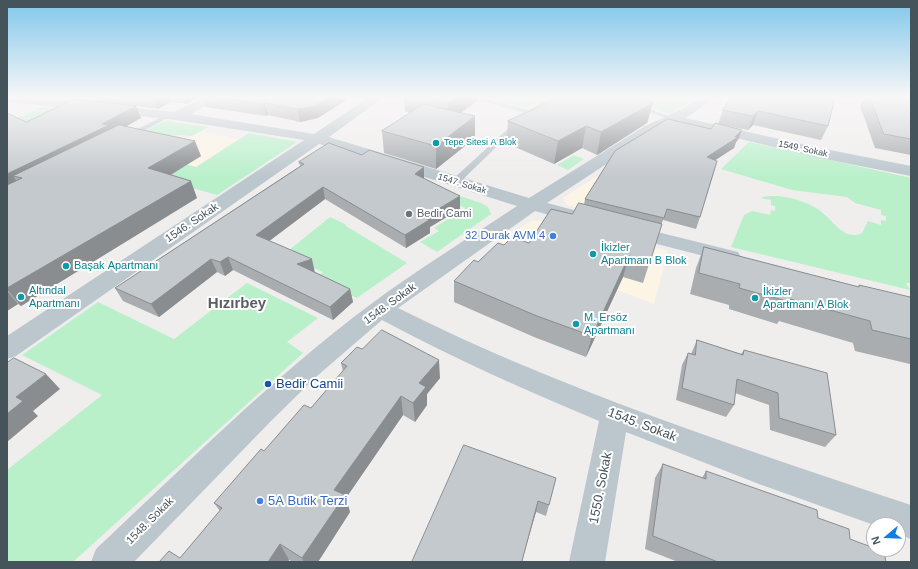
<!DOCTYPE html>
<html>
<head>
<meta charset="utf-8">
<style>
  body { margin:0 }
  #map { position:relative; width:918px; height:569px; overflow:hidden; background:#f0eded; font-family:Arial,sans-serif }
  canvas { display:block }
  .frame { position:absolute; inset:0; border:8px solid #45535b; pointer-events:none }
  .north { position:absolute; left:866px; top:517px; width:40px; height:40px; box-sizing:border-box; background:#fff; border:1px solid #b5babd; border-radius:50%; rotate:251deg; font-size:11px; font-weight:700; line-height:16px; text-align:center; color:#45535b }
  .north::after { content:''; display:block; margin:auto; width:14px; height:18px; background:#1180e6; clip-path:polygon(50% 0,100% 100%,50% 72%,0 100%) }
</style>
</head>
<body>
<div id="map">
<canvas width="918" height="569"></canvas>
<div class="frame"></div>
<div class="north">N</div>
</div>
<script>
const ctx = document.querySelector('canvas').getContext('2d');
ctx.lineJoin = 'round';
function fill(path, color) {
  ctx.fillStyle = color;
  ctx.fill(path, 'evenodd');
}
function trace(path, color, width, dash) {
  ctx.strokeStyle = color;
  ctx.lineWidth = width;
  ctx.lineCap = dash ? 'butt' : 'round';
  ctx.setLineDash(dash || []);
  ctx.stroke(path);
}
function label(font, color, halo, rows, align = 'center') {
  ctx.font = font + ' Arial,sans-serif';
  ctx.lineWidth = 4;
  ctx.setLineDash([]);
  ctx.textBaseline = 'middle';
  ctx.strokeStyle = halo;
  ctx.fillStyle = color;
  for (const [text, x, y, turn = 0] of rows) {
    ctx.save();
    ctx.translate(x, y);
    ctx.rotate((+turn || 0) * Math.PI / 180);
    ctx.textAlign = isNaN(turn) ? turn : align;
    if (halo) ctx.strokeText(text, 0, 0);
    ctx.fillText(text, 0, 0);
    ctx.restore();
  }
}
const commercial = new Path2D(`
  M200,131L239,139L196,167L156,157Z
  M604,172L638,223L567,205L563,198Z
  M551,220L668,251L654,304L495,244L531,221Z`);
const green = new Path2D(`
  M483,97H545L528,108Z
  M624,97H697L670,114Z
  M42,107L71,110L8,141L7,123Z
  M165,121L208,127L192,136L178,135L151,137L137,135Z
  M249,133L297,142L217,195L150,176L177,162L196,167Z
  M749,142L911,178V283H906L910,290L731,247L744,215L752,211L770,215L771,210L775,211V206L771,205V200L760,198C778,192 810,201 824,214C835,223 845,241 862,233L868,221L881,225V220L886,221V216L881,215V210L855,203L847,197L792,190L721,169Z
  M574,155L584,159L568,170L557,165Z
  M404,178L481,203L488,207L491,214L437,252L420,242L439,231L434,228L465,208Z
  M330,217L345,224L346,226L407,263L357,298L314,280L323,272L283,255Z
  M247,283L318,318L287,342L303,353L73,562H7V470L102,395L22,355L98,302L174,339Z`);
const lane = new Path2D(`
  M467,97H479L529,110L549,97H557L532,113L515,129L458,184L455,185L451,182L452,180L525,113Z
  M609,97H619L676,119L671,120Z
  M853,97H873L882,100L879,102Z
  M169,113L172,115L171,116L131,138L124,136Z`);
const street = new Path2D(`
  M7,97H37L174,112L204,97H221L191,114L314,134L369,97H384L329,137L529,198L645,126L682,109L701,97H716L686,118L815,147L911,166V176L815,157L674,123L655,132L547,203L585,213L587,217L585,221L578,223L535,211L398,308C562,390 737,447 911,505V539L898,534V525H874L759,484L626,432L605,562H569L599,421C525,390 453,358 382,320L317,376L272,420L134,562H91L96,549C186,465 273,377 371,304C418,269 469,238 517,206L319,144L16,356L7,359V336L304,140L176,120L7,102Z
  M629,225L738,252L741,257L738,262L731,263L622,235L619,231L622,227Z`);
const wall = new Path2D(`
  M95,97H200L186,104L170,102L158,109L136,106L141,118L126,126L201,156L171,175L197,198L21,306L18,304L7,311V113L26,122L98,102Z
  M202,97H351L318,118L300,122L268,115L266,116L206,107Z
  M404,97H477V101L461,113L475,138L436,169L384,153L382,131L410,113L405,111Z
  M561,97H640L639,99L653,103L647,123L597,155L582,148L554,164L506,143L508,121Z
  M732,97L828,126L821,140L753,125L748,130L718,124L723,110Z
  M865,97H911V155L875,148L860,106Z
  M738,140L736,142L734,148L715,160L700,217L696,229L663,220L643,283L623,277L586,357L534,337L454,302V281L478,262L504,245L529,243L572,214L584,205L585,199Z
  M299,162L424,179L460,209L430,227V233L406,248L325,199L269,241L315,272L350,289L353,302L333,320L233,270L225,276L217,272L159,317L123,301L115,288L300,166Z
  M704,247L858,287L859,285L911,299V363L910,364L855,351L853,343L779,321L777,324L729,309V305L690,294L696,268Z
  M697,340L741,354L744,350L836,435L825,447L770,430L769,405L735,393L734,405L726,417L676,400L682,365L688,353L691,354Z
  M362,349L440,378L427,394V405L415,422L403,415L346,498L350,512L318,562H293L289,560L288,562H159L180,558L220,511L214,503L264,451L311,408L343,371L341,363Z
  M663,464L702,478L706,471L818,518L886,562H678L645,549L655,478Z
  M556,478L546,516L536,512L522,561L412,562Z`);
const shadedWall = new Path2D(`
  M153,97H168L170,102L158,109Z
  M184,97H200L186,104Z
  M330,97H351L318,118L300,122L297,109Z
  M455,97H477V101L448,122V102Z
  M637,97H640L636,112L653,103L647,123L597,155L601,132Z
  M265,103L268,115L266,116L263,104Z
  M136,106L141,118L113,134L22,178L13,176L20,186L12,190L7,183V174Z
  M758,111L753,125L748,130L753,116Z
  M475,116V138L436,169V146Z
  M586,126L582,148L554,164L558,141Z
  M742,130L738,140L736,142L734,148L703,168L707,157L735,137Z
  M195,141L201,156L155,184L148,168Z
  M424,167V179L415,174Z
  M191,181L197,198L21,306L7,289V288Z
  M323,187L325,199L260,248L256,235Z
  M460,196V209L430,227V233L406,248L405,235L425,217Z
  M629,256L623,277L586,357L592,336Z
  M228,257L233,270L225,276L220,262Z
  M211,259L217,272L159,317L151,304Z
  M312,259L315,273L297,264Z
  M350,289L353,302L333,320L330,307Z
  M7,291L18,304L7,311Z
  M439,360L440,378L427,394V405L415,422L413,403L419,383Z
  M46,374L60,389L33,411L38,416L7,442V414L16,397Z
  M401,396L403,415L346,498L350,512L318,562H304L302,558L334,490Z
  M538,501L536,512L521,562Z
  M280,544L289,560L288,562H268Z`);
const building = new Path2D(`
  M216,97H330L315,106L297,109L265,103L263,104Z
  M427,97H455L448,102Z
  M561,97H637L636,98L653,103L601,132L586,126L558,141L508,121Z
  M732,97H835L828,126L758,111L753,116L723,110Z
  M870,97H904L910,98L911,97V139L884,134Z
  M74,99L136,106L102,124L109,125L7,174V113L26,122Z
  M424,104L475,116L436,146L382,131Z
  M668,119L711,129L715,123L742,130L735,137H738L707,157L717,161L700,217L667,209L664,218L585,199L615,151Z
  M119,125L195,141L148,168L191,181L7,288V185L22,178L13,176Z
  M329,143L362,155L369,150L424,167L415,174L460,196L425,217L429,220L405,235L323,187L256,235L312,259L297,264L350,289L330,307L228,257L220,262L211,259L151,304L115,288L304,164L299,162Z
  M579,203L662,224L650,262L629,256L592,336L537,316L454,281L474,260L478,262L498,243L504,245L512,237L529,243L551,209L572,214Z
  M704,247L859,287V285L910,297L911,299V339L872,330L870,321L790,299V302L739,288L740,284L699,273Z
  M382,330L439,360L419,383L426,387L413,403L401,396L334,490L345,495L302,558L280,544L268,562H159L169,551L180,558L222,508L214,503L261,449L264,451L304,405L311,408L347,366L341,363L357,347L362,349Z
  M697,340L743,355L744,350L827,373L836,435L779,418L778,393L737,379L734,405L682,388L688,353L695,355Z
  M14,358L46,374L16,397L23,401L7,414V363Z
  M464,445L556,478L549,505L538,501L522,561L525,562H412Z
  M663,464L706,479V471L817,510L818,518L849,529L850,539L874,548V549H877L884,551L886,562H718L653,536Z`);
const markers = [
  [436,143,4,"#0f9aa8"],
  [409,214,4,"#6b7280"],
  [553,236,4,"#3f7fe0"],
  [593,254,4,"#0f9aa8"],
  [66,266,4,"#0f9aa8"],
  [21,297,4,"#0f9aa8"],
  [755,298,4,"#0f9aa8"],
  [576,324,4,"#0f9aa8"],
  [268,384,4,"#1a4fb4"],
  [260,501,4,"#3f7fe0"]
];
const farCulturenames = [
  ["Tepe Sitesi A Blok",444,143]
];
const farStreetnames = [
  ["1549. Sokak",803,149,12],
  ["1547. Sokak",462,184,17]
];
const worshipNames = [
  ["Bedir Cami",417,214]
];
const streetNames = [
  ["1546. Sokak",192,223,-34],
  ["1548. Sokak",390,304,-36],
  ["1548. Sokak",150,521,-45]
];
const shopNames = [
  ["32 Durak AVM 4",545,236]
];
const cultureNames = [
  ["İkizler",601,248],
  ["Apartmanı B Blok",601,261],
  ["Başak Apartmanı",74,266],
  ["Altındal",29,291],
  ["Apartmanı",29,304],
  ["İkizler",763,292],
  ["Apartmanı A Blok",763,305],
  ["M. Ersöz",584,318],
  ["Apartmanı",584,331]
];
const nearTransitnames = [
  ["Bedir Camii",276,384]
];
const nearStreetnames = [
  ["1545. Sokak",642,425,21],
  ["1550. Sokak",601,488,-79]
];
const nearShopnames = [
  ["5A Butik Terzi",268,501]
];
const districtNames = [
  ["Hızırbey",237,304]
];
fill(commercial, '#fcf4e5');
fill(green, '#b9f0ca');
fill(lane, '#bbc6cd');
fill(street, '#bbc6cd');
fill(wall, '#a9adb0');
fill(shadedWall, '#898d90');
fill(building, '#c4c9cd');
trace(building, '#898d90', 1);
const sky = ctx.createLinearGradient(0, 0, 0, 177);
sky.addColorStop(0, '#80c6eb');
sky.addColorStop(0.55, '#f8f7f7');
sky.addColorStop(1, '#f8f7f700');
ctx.fillStyle = sky;
ctx.fillRect(0, 0, 918, 177);
for (const [x, y, r, color] of markers) {
  const dot = new Path2D();
  dot.arc(x, y, r, 0, 2 * Math.PI);
  ctx.fillStyle = color;
  ctx.fill(dot);
  trace(dot, '#fff', 1.5);
}
label('9px', '#0d838f', '#fff', farCulturenames, 'left');
label('9px', '#45535b', '#fff', farStreetnames);
label('11px', '#5b616d', '#fff', worshipNames, 'left');
label('11px', '#45535b', '#fff', streetNames);
label('11px', '#366cbe', '#fff', shopNames, 'right');
label('11px', '#0d838f', '#fff', cultureNames, 'left');
label('13px', '#164399', '#fff', nearTransitnames, 'left');
label('13px', '#45535b', '#fff', nearStreetnames);
label('13px', '#366cbe', '#fff', nearShopnames, 'left');
label('bold 15px', '#5a5e63', '#fff', districtNames);
</script>
</body>
</html>
